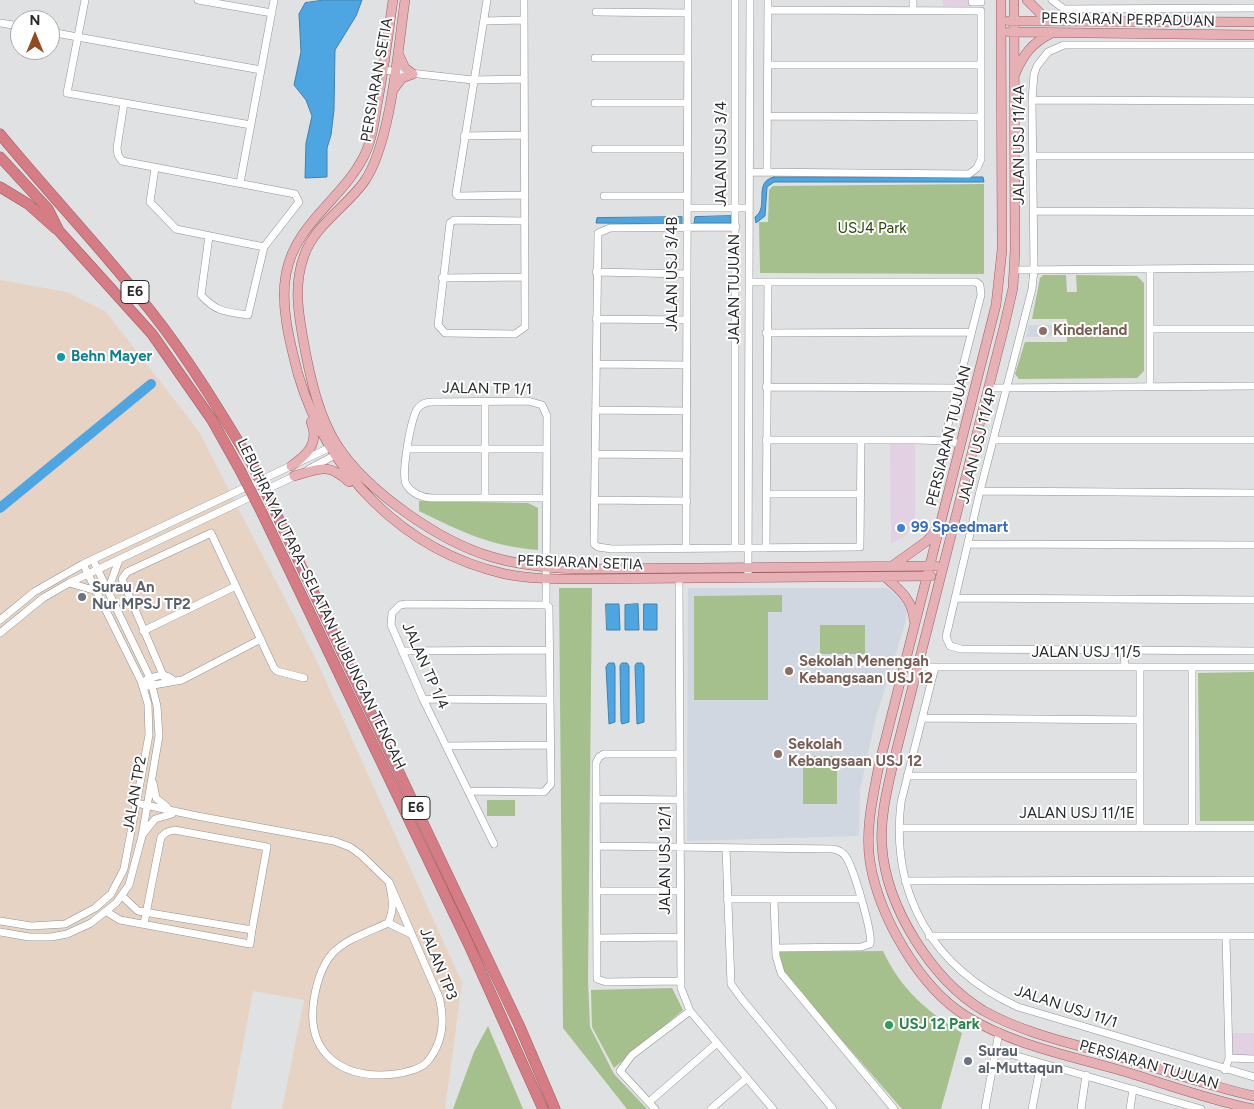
<!DOCTYPE html>
<html>
<head>
<meta charset="utf-8">
<style>
  body { margin:0 }
  #map { position:relative; width:1254px; height:1109px; overflow:hidden; background:#dfe1e3; font-family:Figtree,sans-serif }
  canvas { display:block }
  .north { position:absolute; left:10px; top:10px; width:50px; height:50px; box-sizing:border-box; background:#fff; border:1px solid #a9aaaa; border-radius:50%; rotate:0deg; font-size:14px; font-weight:700; line-height:20px; text-align:center; color:#292a2b }
  .north::after { content:''; display:block; margin:auto; width:18px; height:22px; background:#904c1f; clip-path:polygon(50% 0,100% 100%,50% 72%,0 100%) }
</style>
</head>
<body>
<div id="map">
<canvas width="1254" height="1109"></canvas>
<div class="north">N</div>
</div>
<script>
const ctx = document.querySelector('canvas').getContext('2d');
ctx.lineJoin = 'round';
function fill(path, color) {
  ctx.fillStyle = color;
  ctx.fill(path, 'evenodd');
}
function trace(path, color, width, dash) {
  ctx.strokeStyle = color;
  ctx.lineWidth = width;
  ctx.lineCap = dash ? 'butt' : 'round';
  ctx.setLineDash(dash || []);
  ctx.stroke(path);
}
function label(font, color, halo, rows, align = 'center') {
  ctx.font = font + ' Figtree,sans-serif';
  ctx.lineWidth = 4;
  ctx.setLineDash([]);
  ctx.textBaseline = 'middle';
  ctx.strokeStyle = halo;
  ctx.fillStyle = color;
  for (const [text, x, y, turn = 0] of rows) {
    ctx.save();
    ctx.translate(x, y);
    ctx.rotate((+turn || 0) * Math.PI / 180);
    ctx.textAlign = isNaN(turn) ? turn : align;
    if (halo) ctx.strokeText(text, 0, 0);
    ctx.fillText(text, 0, 0);
    ctx.restore();
  }
}
const commercial = new Path2D(`
  M943,0H970V7L943,6Z
  M890,442H915V522L905,536L891,544Z
  M1231,1033H1254V1056H1231Z`);
const industrial = new Path2D(`
  M0,280L67,292L105,311L198,430L315,657L462,983L445,1109H282L304,1000L253,991L231,1109H0Z`);
const built = new Path2D(`
  M1029,325H1057L1059,336L1026,337Z
  M688,588H888L901,600L907,610L905,624L876,717L860,790L859,836L687,841Z`);
const green = new Path2D(`
  M984,184V274L760,273L759,222H768L769,190L773,186Z
  M1043,275H1066L1067,292H1077L1076,275L1137,276L1144,283V371L1137,378L1019,379L1015,374L1025,342H1067V319H1032L1040,278Z
  M419,501L528,503L538,508V550C490,546 462,532 419,511Z
  M559,588H592L588,980L590,1027L614,1074L647,1109H627L563,1028Z
  M782,595V612H768V700H694V596Z
  M820,625H865V654H820Z
  M1254,672V821H1200L1198,673Z
  M803,756H837V804H803Z
  M487,800H515V816H487Z
  M883,951C900,988 927,1012 962,1033L941,1109H902L791,982L784,972L779,952Z
  M672,988L683,1010L614,1068L592,1027L591,990Z
  M488,1026L523,1109H453L474,1052Z`);
const water = new Path2D(`
  M324,0H362L356,16L335,50L334,110L331,135L327,148V177L305,178L306,143L312,116L306,100L294,85L301,52L299,14L305,3Z
  M774,177H983L984,182H774L767,187L765,216L756,223L755,217C770,207 752,182 774,177Z
  M731,216V223H694L695,217Z
  M682,217V224L596,223L597,218Z
  M606,604H619L620,630H607Z
  M638,604L639,630H625V605Z
  M644,604H657V630H644Z
  M609,663H614L615,666V722L609,724L606,667Z
  M622,663H627L629,666V722L622,724L621,722L620,666Z
  M637,663H642L644,666V722L637,724L635,666Z`);
const river = new Path2D(`
  M0,508L151,384`);
const minor = new Path2D(`
  M85,0L67,93L251,125
  M198,0L272,13
  M487,0L456,194L458,196L525,195
  M524,0L525,327L515,334L445,333L438,325L450,223L454,220L525,221
  M735,0V548
  M913,0V11
  M972,0V2H981V0
  M1052,0L1064,9L1254,8
  M596,12L688,13
  M484,21L524,20
  M0,23L20,26
  M50,32L261,70
  M1254,45H1064L1048,52L1037,66L1034,74L1032,100L1034,270L1032,289L980,491L946,637L950,646L961,649L1254,651
  M595,58H687
  M768,65H981
  M383,70L473,80L524,79
  M1032,100L1254,101
  M124,103L117,148L118,155L122,161L295,194L299,202L264,247L248,315C226,312 216,312 201,295L209,236
  M595,103H687
  M768,116L981,117
  M464,136L524,135
  M595,149H687
  M1033,156H1254
  M155,168L150,202L176,229L264,247
  M749,172L969,174L977,168L981,159V11L768,10
  M767,172L768,0
  M240,183L274,0
  M604,196H687
  M687,208H749
  M1034,211L1254,212
  M736,227L610,228L598,233L594,544L598,547L612,549L860,547L861,440
  M1150,269V386
  M1015,270L1254,268
  M596,272L687,274
  M442,278L525,277
  M749,282H976L980,285L981,295L944,441
  M596,319L687,320
  M1150,329H1254
  M766,333L971,332
  M596,364L687,365
  M766,387L957,388
  M990,388L1254,386
  M485,401V498
  M596,410L687,411
  M766,440H918L949,441L960,444
  M993,440H1254
  M408,449H547
  M595,454L687,455
  M309,469L339,453
  M980,491L1254,493
  M766,494H860
  M594,500L687,501
  M968,544L1254,545
  M686,548L688,0
  M766,548L768,282
  M679,578L681,988L690,1011L773,1109
  M748,578L750,0
  M69,583L97,591
  M108,590L119,560
  M955,598L1254,600
  M0,620L34,592L83,564L333,446
  M143,631L236,586
  M0,633L43,598L69,583L297,475
  M1124,650L1125,667
  M402,651L549,650
  M918,667H1254
  M935,667L901,802C890,895 933,968 1018,1007L1254,1077
  M1140,667V828
  M1192,667V828
  M146,680C156,676 165,672 173,680
  M166,682L122,579L127,572L211,533L274,668L277,671L304,678
  M148,686L182,680L261,639
  M423,699L550,700
  M922,718L1140,720
  M448,746L550,745
  M680,754H604L599,757L596,763L597,979L606,982L680,981
  M907,776H1140
  M153,783L156,798L167,807
  M468,791L544,792L551,784L549,607L546,605L547,416L542,405L528,401L432,402C426,402 422,403 418,408C411,417 401,473 406,484C411,493 422,498 432,498H547
  M596,799L680,800
  M136,803L197,816L334,841L350,847L361,855L389,882L439,997C445,1020 443,1043 427,1062C421,1069 404,1073 395,1074C344,1080 305,1055 314,999C323,946 343,943 388,923C395,909 392,896 389,882
  M899,828H1254
  M143,834L155,819L172,814
  M494,844L423,699L391,625L392,613L400,605L406,604L546,605
  M596,846L833,849C839,850 843,852 846,857C853,867 873,933 870,944L861,947L776,948
  M726,848L731,984L741,998L833,1109
  M905,881L1254,880
  M597,891H680
  M727,899H861
  M774,900L776,956L781,973L894,1109
  M107,912L120,920L250,944L252,930L138,911L122,896
  M0,921L31,926L65,924L95,908L111,894L124,869L149,735L148,704L141,681L83,564
  M388,923L411,934
  M144,924L161,837L167,832L174,830L267,847L252,930
  M0,932L29,937H51L67,934L91,923L116,903L129,885L142,836L159,736L157,706L150,678L93,560
  M929,936H1254
  M597,938L680,937
  M996,1050L1201,1109
  M1229,1058L1254,1059
  M1225,1070L1229,1058L1226,936
  M649,1102L717,1043
  M655,1109L620,1071L632,1055L690,1011
  M711,1109L747,1078
  M985,1109L999,1032
  M1032,1109L1041,1063
  M1081,1109L1086,1075
  M1130,1109L1133,1089`);
const major = new Path2D(`
  M393,0C388,35 384,70 377,105C374,123 372,141 363,158C341,200 295,224 286,274C280,306 290,343 298,374C327,473 404,551 505,574C530,579 555,579 580,579L931,576
  M405,0C398,48 391,144 364,182C346,207 314,226 304,256C292,288 300,322 306,355C312,385 320,418 337,445C355,473 381,495 408,514C466,555 509,567 580,569L936,566
  M1001,0L1002,250L996,305L879,765C873,797 865,829 870,862C879,916 919,987 966,1016C1011,1044 1066,1055 1116,1069C1161,1082 1208,1100 1254,1109
  M1014,0L1015,250L1013,288L1004,327L892,768C886,794 880,820 882,846C886,907 932,980 984,1011C1025,1034 1075,1044 1120,1057C1164,1070 1209,1086 1254,1096
  M1027,0L1041,14L1054,21
  M1009,21L1254,22
  M1009,32L1254,35
  M398,53L405,68L413,74
  M1015,74C1023,55 1032,43 1050,34
  M393,90L402,78L413,74
  M291,466C307,455 320,443 311,422
  M294,476C319,469 328,462 349,482
  M892,566L927,541L939,526
  M885,577C899,589 913,600 914,620`);
const highway = new Path2D(`
  M0,134C50,195 105,252 153,314C190,361 221,413 252,464
  M0,157L48,209L59,231L152,334L212,420L240,470
  M0,187L28,204L56,229
  M274,509L519,1025L555,1109
  M263,515L469,945L543,1109`);
const highwayBridge = new Path2D(`
  M252,464L274,509
  M240,470L263,515`);
const markers = [
  [1043,331,5,"#8d6e63"],
  [61,357,5,"#0f9aa8"],
  [901,528,5,"#3f7fe0"],
  [82,597,5,"#6b7280"],
  [789,671,5,"#8d6e63"],
  [778,754,5,"#8d6e63"],
  [889,1025,5,"#2e9e5b"],
  [968,1061,5,"#6b7280"]
];
const shields = [
  [135,292,28],
  [416,808,28]
];
const shieldNames = [
  ["E6",135,292],
  ["E6",416,808]
];
const streetNames = [
  ["PERSIARAN PERPADUAN",1128,20,1],
  ["PERSIARAN SETIA",377,80,-80],
  ["JALAN USJ 11/4A",1020,145,-90],
  ["JALAN USJ 3/4",722,154,-90],
  ["JALAN USJ 3/4B",673,274,-90],
  ["JALAN TUJUAN",735,289,-90],
  ["JALAN TP 1/1",487,389,1],
  ["PERSIARAN TUJUAN",949,436,-76],
  ["JALAN USJ 11/4P",978,446,-76],
  ["PERSIARAN SETIA",580,563,2],
  ["LEBUHRAYA UTARA–SELATAN HUBUNGAN TENGAH",321,604,64],
  ["JALAN USJ 11/5",1086,653],
  ["JALAN TP 1/4",425,666,66],
  ["JALAN TP2",135,794,-80],
  ["JALAN USJ 11/1E",1077,814],
  ["JALAN USJ 12/1",666,860,-90],
  ["JALAN TP3",438,964,68],
  ["JALAN USJ 11/1",1066,1007,18],
  ["PERSIARAN TUJUAN",1149,1065,16]
];
const parkNames = [
  ["USJ4 Park",872,229]
];
const educationNames = [
  ["Kinderland",1053,331],
  ["Sekolah Menengah",799,662],
  ["Kebangsaan USJ 12",799,679],
  ["Sekolah",788,745],
  ["Kebangsaan USJ 12",788,762]
];
const cultureNames = [
  ["Behn Mayer",71,357]
];
const shopNames = [
  ["99 Speedmart",911,528]
];
const worshipNames = [
  ["Surau An",92,588],
  ["Nur MPSJ TP2",92,605],
  ["Surau",978,1052],
  ["al-Muttaqun",978,1069]
];
const leisureNames = [
  ["USJ 12 Park",899,1025]
];
fill(commercial, '#e1d1e3');
fill(industrial, '#e7d3c4');
fill(built, '#d0d7e0');
fill(green, '#a5c08c');
fill(water, '#4da6e2');
trace(water, '#4281ab', 1);
trace(river, '#4da6e2', 10);
trace(minor, '#909294', 8);
trace(major, '#995f65', 10);
trace(highway, '#995f65', 11);
trace(minor, '#fff', 7);
trace(major, '#e6b0b5', 9);
trace(highway, '#d67c84', 10);
trace(highwayBridge, '#995f65', 11, []);
trace(highwayBridge, '#d67c84', 10);
for (const [x, y, r, color] of markers) {
  const dot = new Path2D();
  dot.arc(x, y, r, 0, 2 * Math.PI);
  ctx.fillStyle = color;
  ctx.fill(dot);
  trace(dot, '#fff', 2);
}
for (const [x, y, w] of shields) {
  const box = new Path2D();
  box.roundRect(x - w / 2, y - 11.5, w, 23, 4);
  ctx.fillStyle = '#fff';
  ctx.fill(box);
  trace(box, '#292a2b', 1);
}
label('bold 14px', '#292a2b', null, shieldNames);
label('15px', '#292a2b', '#fff', streetNames);
label('15px', '#2d4709', '#fff', parkNames);
label('bold 15px', '#785e54', '#fff', educationNames, 'left');
label('bold 15px', '#0d838f', '#fff', cultureNames, 'left');
label('bold 15px', '#366cbe', '#fff', shopNames, 'left');
label('bold 15px', '#5b616d', '#fff', worshipNames, 'left');
label('bold 15px', '#27864d', '#fff', leisureNames, 'left');
</script>
</body>
</html>
